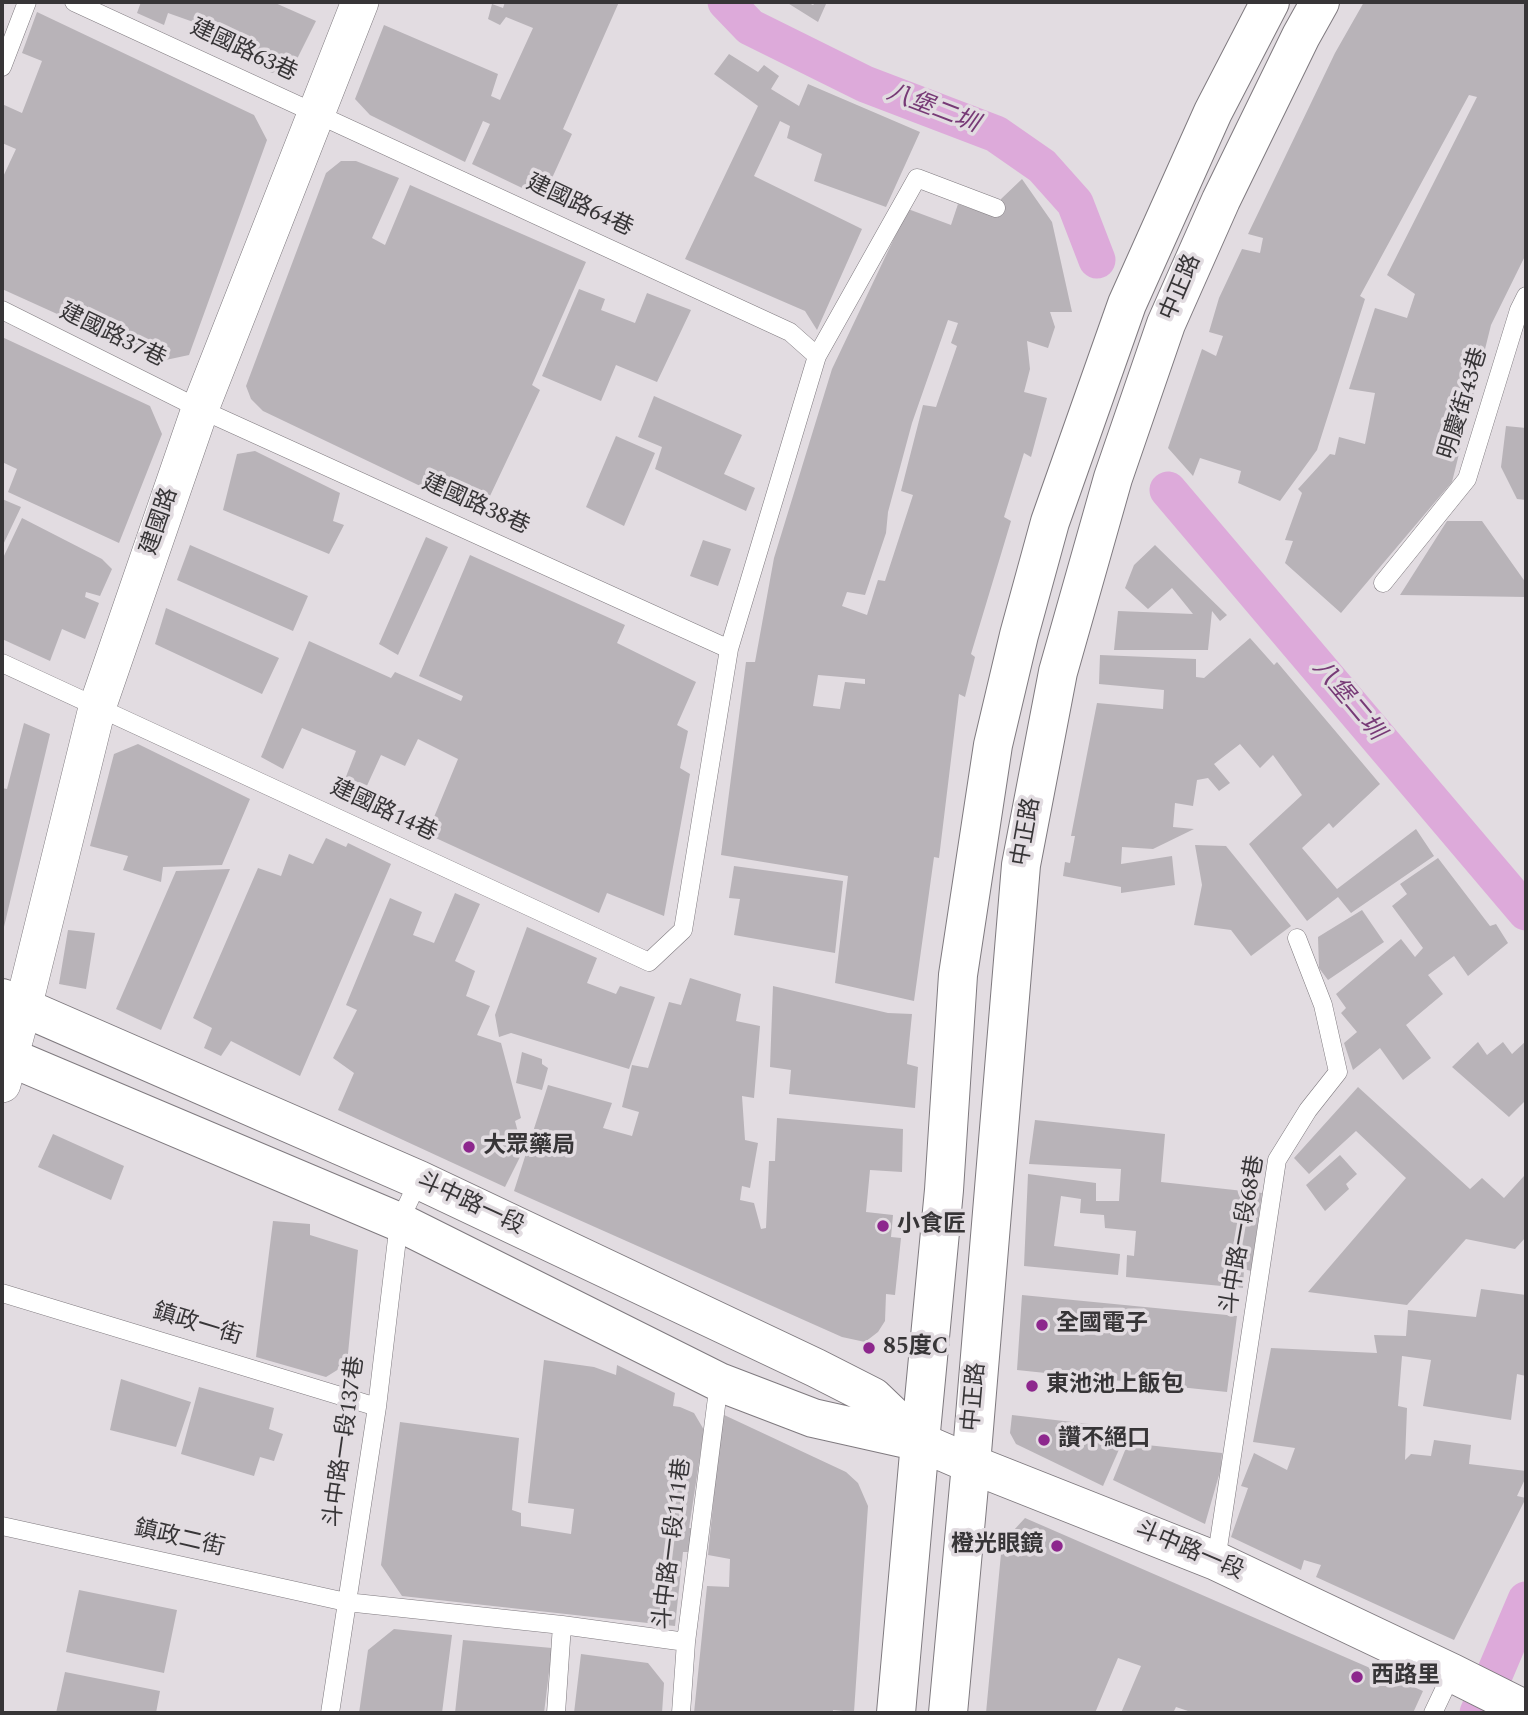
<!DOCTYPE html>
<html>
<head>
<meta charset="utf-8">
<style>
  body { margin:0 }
  #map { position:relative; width:1528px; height:1715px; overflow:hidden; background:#e2dce1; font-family:Spectral,serif }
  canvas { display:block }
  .frame { position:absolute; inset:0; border:4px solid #373537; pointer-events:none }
</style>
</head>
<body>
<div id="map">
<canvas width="1528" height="1715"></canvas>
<div class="frame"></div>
</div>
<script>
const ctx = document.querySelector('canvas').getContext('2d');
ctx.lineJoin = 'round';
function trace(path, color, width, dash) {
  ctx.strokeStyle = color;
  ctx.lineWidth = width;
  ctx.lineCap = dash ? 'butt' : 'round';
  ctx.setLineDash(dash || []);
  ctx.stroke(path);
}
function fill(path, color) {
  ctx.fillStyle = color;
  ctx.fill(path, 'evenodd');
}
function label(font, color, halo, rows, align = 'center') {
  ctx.font = font + ' Spectral,"Noto Sans TC",serif';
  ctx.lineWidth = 7;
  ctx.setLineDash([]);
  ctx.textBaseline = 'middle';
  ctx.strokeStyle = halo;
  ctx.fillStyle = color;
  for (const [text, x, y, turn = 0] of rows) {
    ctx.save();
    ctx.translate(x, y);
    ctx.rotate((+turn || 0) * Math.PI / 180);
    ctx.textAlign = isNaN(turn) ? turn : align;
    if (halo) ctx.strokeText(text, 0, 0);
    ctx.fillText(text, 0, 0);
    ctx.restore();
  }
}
const canal = new Path2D(`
  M726,2L750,27L865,84L996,134L1042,166L1075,203L1097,260
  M1168,490L1526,912
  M1478,1713L1526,1600`);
const building = new Path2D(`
  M141,2H273L316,21L294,65L272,73L194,38L199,24L168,13L164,25L137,13Z
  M505,2H619L563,129L572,134L543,198L472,164L490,124L483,121L465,162L370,115L355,99L384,25L498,74L491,96L500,100L533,28L506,17L500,25L488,19L492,4L503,8Z
  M786,2H806L813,5L816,2L826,4L818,22Z
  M1364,2H1526V254L1491,325L1452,482L1341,613L1285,563L1293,541L1285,540L1302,493L1298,489L1330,454L1335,455L1339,437L1365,444L1375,393L1349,389L1375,308L1407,318L1415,294L1387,275L1477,97L1469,95L1360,296L1365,299L1317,450L1280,501L1238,483L1241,471L1200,458L1193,476L1168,448L1202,349L1216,356L1223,336L1209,332L1219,298L1242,249L1260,253L1263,238L1248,234L1335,53Z
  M37,12L254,115L267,140L189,355L161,361L2,289V179L16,149L2,143V104L22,113L42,61L22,53Z
  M729,54L758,72L764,65L779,76L771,89L799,106L808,84L920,132L886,207L814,181L822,154L787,138L790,126L780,121L754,176L862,229L817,330L805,311L685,259L758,106L714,74Z
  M341,161H356L399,178L372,238L385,245L410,185L586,262L532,385L540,390L481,515L263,411L251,399L246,386L326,173Z
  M1022,179L1052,222L1072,312H1050L1055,327L1048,348L1027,341L1030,369L1024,392L1047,398L1031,457L1024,453L1004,517L1011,521L971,654L975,657L965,697L959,694L939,858L934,857L914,1001L835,983L848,876L721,855L746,662H755L774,558L832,369L908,209L951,225L958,204L998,218L1001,199ZM948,320L958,323L951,343L957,346L936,407L923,405L901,491L913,495L885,581L878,580L867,615L842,606L847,592L865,595L886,533L888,512L912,423ZM818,675L865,679V684L845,682L840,709L813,706Z
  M579,289L605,299L601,310L635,323L647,293L691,310L657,382L616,365L601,401L542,376Z
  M2,337L150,406L162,434L119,543L8,492L17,469L2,462Z
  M654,396L742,435L724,474L755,488L746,511L655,469L662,447L638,437Z
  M1506,426L1526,428V500L1517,499L1501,467Z
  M616,436L655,453L624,526L586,507Z
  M255,451L340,493L333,521L344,525L329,554L223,510L237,454Z
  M2,499L21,507L2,547Z
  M22,518L102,559L112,569L100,596L86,592L85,597L99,603L85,639L62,629L50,661L2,639V560Z
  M1447,521H1482L1526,583V597L1400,595Z
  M426,537L448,547L398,655L379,644Z
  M703,540L731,549L718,586L690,576Z
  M190,545L308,596L293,631L177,580Z
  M1155,545L1227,615L1220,621L1212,611L1208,650H1114L1118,611L1193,614L1172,588L1148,609L1125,588L1134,565Z
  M470,555L625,625L617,643L696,682L677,725L688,731L680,768L690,774L664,916L607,893L599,913L427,834L458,759L418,739L405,766L381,755L360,801L340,792L356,751L302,728L283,769L261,757L309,641L391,678L395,672L461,701L463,696L419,676Z
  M166,608L279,658L262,694L155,644Z
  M1250,638L1274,665L1277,662L1380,784L1333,828L1329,823L1302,848L1337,889L1416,829L1434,856L1351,913L1338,897L1307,921L1249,844L1302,795L1273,755L1260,768L1240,744L1214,764L1230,783L1219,791L1208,778L1197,780L1193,806L1175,803L1173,827L1194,829L1153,849L1122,847L1121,864L1172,856L1175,885L1121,893V887L1063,876L1065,862L1070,863L1075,836H1071L1097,703L1163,709L1164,690L1099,684L1100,655L1196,659V677L1204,678Z
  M24,723L50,734L3,931L2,788L7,789Z
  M138,744L250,799L222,865L163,867L161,882L123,870L128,856L90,846L114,754Z
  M326,838L346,847L348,843L391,864L300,1076L231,1041L221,1056L204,1048L212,1028L193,1018L258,868L281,876L289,854L313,864Z
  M1195,845L1226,846L1291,926L1251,956L1231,930L1194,925L1202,885Z
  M1438,858L1490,926L1496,924L1508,943L1468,976L1454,956L1428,975L1443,994L1406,1025L1431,1058L1403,1080L1380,1048L1353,1070L1344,1043L1357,1032L1341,1013L1346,1008L1336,994L1401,939L1415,957L1423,948L1392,906L1407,894L1400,884Z
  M734,866L843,881L835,953L734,935L740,899L729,898Z
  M230,869L161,1030L116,1009L176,871Z
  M455,893L480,904L455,961L475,971L466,996L490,1006L477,1035L501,1043L521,1118L515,1121L523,1151L505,1187L338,1110L354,1073L333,1058L357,1010L346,1005L390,898L422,912L413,935L434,943Z
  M1362,910L1384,942L1328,980L1319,968L1318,937Z
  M527,927L597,958L587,983L616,994L620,986L655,997L629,1069L511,1033L499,1037L495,1015Z
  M68,930L95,933L86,989L59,984Z
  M690,978L741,994L736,1021L760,1026L754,1098L742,1096L745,1140L758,1143L750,1188L742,1186L740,1200L754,1203L761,1229L766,1228L769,1161H775L777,1118L903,1129L902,1172L870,1170L866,1212L893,1215L891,1237L901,1238L895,1295L886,1294L885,1321L878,1332L865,1342L842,1337L514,1191L548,1085L612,1103L603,1128L632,1136L639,1112L622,1107L632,1065L648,1068L669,1002L681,1005Z
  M773,986L888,1013L912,1014L907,1064L918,1067L915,1108L789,1094L791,1070L770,1067Z
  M1526,1041V1100L1509,1117L1452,1067L1478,1042L1487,1055L1503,1042L1512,1054Z
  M522,1052L542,1059V1064L548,1068L542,1090L516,1083Z
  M1358,1087L1470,1189L1482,1178L1504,1198L1524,1176L1526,1178V1237L1515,1249L1466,1239L1407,1305L1308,1292L1406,1178L1356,1131L1309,1174L1294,1158Z
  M1035,1120L1165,1134L1161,1182L1262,1193L1251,1271L1244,1269L1243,1288L1126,1277L1127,1255L1134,1256L1136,1231L1105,1228L1104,1215L1080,1213L1081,1199L1061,1196L1054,1246L1120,1254L1118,1275L1024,1266L1028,1174L1096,1183V1201H1119L1121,1169L1029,1164Z
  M53,1134L124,1166L111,1200L38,1167Z
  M1340,1155L1357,1174L1346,1184L1349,1189L1325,1211L1306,1185Z
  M273,1221L310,1224V1235L358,1250L347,1364L326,1377L256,1357Z
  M1481,1289L1526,1295V1376L1517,1374L1511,1420L1423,1406L1431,1360L1402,1356L1398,1406L1407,1408L1405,1460L1411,1454L1431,1456L1434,1440L1471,1445L1469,1464L1526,1471V1477L1517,1496L1526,1498L1454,1640L1316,1577L1321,1565L1304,1560L1301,1570L1231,1537L1248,1488L1241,1486L1254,1453L1287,1470L1295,1448L1253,1442L1271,1348L1377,1353L1374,1335L1406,1336L1408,1310L1476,1317Z
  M1022,1295L1237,1316L1227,1392L1017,1370Z
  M544,1360L594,1367L616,1375L617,1365L675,1393L673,1406L680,1407L694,1413L704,1430L689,1528H695L692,1552H683L675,1626L402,1596L381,1565L400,1422L519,1438L512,1510L521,1513V1526L571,1534L574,1509L528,1503Z
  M121,1379L191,1402L176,1447L110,1430Z
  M199,1387L274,1408L269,1429L283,1434L274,1461L260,1457L254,1476L181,1454Z
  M722,1414L846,1472L858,1483L868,1506L854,1712L833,1710V1713H694L707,1586L729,1587L730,1559L708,1555Z
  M1012,1415L1124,1428L1119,1434L1124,1438L1103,1486L1016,1444L1010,1433Z
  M1128,1443L1222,1453L1221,1468L1205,1524L1113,1480Z
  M1025,1518L1423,1691L1413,1713H1194L1176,1707L1173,1713H1121L1141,1666L1118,1658L1095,1713H986L1002,1543Z
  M79,1590L177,1610L164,1673L66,1652Z
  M394,1629L452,1635L442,1713H359L368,1650Z
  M463,1640L552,1648L544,1713H455Z
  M581,1654L648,1663L664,1683L662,1713H574Z
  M65,1672L160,1691L156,1713H56Z`);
const service = new Path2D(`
  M74,2L790,332L817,356
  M2,67L27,2
  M2,310L200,409L729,649
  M1383,583L1467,479L1519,310L1526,296
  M2,663L649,962L683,930L729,649L817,356L917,178L996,208
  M2,1293L377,1407
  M2,1526L346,1602L562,1625L686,1642
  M1216,1561L1277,1160L1308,1110L1338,1072L1323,1005L1297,938
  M330,1713L377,1407L399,1222L419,1180
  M556,1713L562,1625
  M681,1713L686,1642L719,1382
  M1433,1713L1452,1673`);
const minor = new Path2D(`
  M2,1084L23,1008L97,708L200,409L360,2`);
const tertiary = new Path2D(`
  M1320,2L1301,36L1221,200L1166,324L1113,478L1058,672L1021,865L971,1464L1216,1561L1452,1673L1526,1710
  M920,1442L944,1190L958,975L993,745L1019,635L1050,522L1127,304L1213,112L1270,2`);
const secondary = new Path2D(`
  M2,998L419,1180L816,1368L873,1397L920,1442
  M2,1054L399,1222L719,1382L813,1418L920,1442L971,1464L948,1713
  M896,1713L920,1442`);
const markers = [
  [469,1147,7,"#8d278d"],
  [883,1226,7,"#8d278d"],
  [1042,1325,7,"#8d278d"],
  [869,1348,7,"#8d278d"],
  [1032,1386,7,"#8d278d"],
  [1044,1440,7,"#8d278d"],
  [1057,1546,7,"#8d278d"],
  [1357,1677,7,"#8d278d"]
];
const streetNames = [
  ["建國路63巷",243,52,25],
  ["建國路64巷",579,207,25],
  ["中正路",1182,288,-67],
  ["建國路37巷",112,337,26],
  ["明慶街43巷",1465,404,-73],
  ["建國路38巷",475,506,24],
  ["建國路",161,522,-71],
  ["建國路14巷",383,812,25],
  ["中正路",1028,832,-80],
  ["斗中路一段",470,1205,25],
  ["斗中路一段68巷",1244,1235,-80],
  ["鎮政一街",197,1326,17],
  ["中正路",976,1397,-85],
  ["斗中路一段137巷",346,1442,-82],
  ["鎮政二街",179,1540,13],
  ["斗中路一段111巷",674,1544,-83],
  ["斗中路一段",1189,1552,23]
];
const poiNames = [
  ["大眾藥局",483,1147],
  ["小食匠",897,1226],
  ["全國電子",1056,1325],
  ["85度C",883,1348],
  ["東池池上飯包",1046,1386],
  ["讚不絕口",1058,1440],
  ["橙光眼鏡",1043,1546,"right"],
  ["西路里",1371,1677]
];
const waterNames = [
  ["八堡二圳",932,110,21],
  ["八堡二圳",1347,701,50]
];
trace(canal, '#ddaada', 37);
fill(building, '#b8b3b8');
trace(service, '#7f7a7f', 19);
trace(minor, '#7f7a7f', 38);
trace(tertiary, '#7f7a7f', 40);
trace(secondary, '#7f7a7f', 40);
trace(service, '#fff', 18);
trace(minor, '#fff', 37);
trace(tertiary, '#fff', 38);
trace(secondary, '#fff', 38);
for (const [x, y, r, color] of markers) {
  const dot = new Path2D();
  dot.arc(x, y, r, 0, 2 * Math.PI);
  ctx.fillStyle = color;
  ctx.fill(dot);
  trace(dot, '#e2dce1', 2.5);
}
label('23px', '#373537', '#e2dce1', streetNames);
label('bold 23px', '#373537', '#e2dce1', poiNames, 'left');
label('italic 24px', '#773a76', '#e2dce1', waterNames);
</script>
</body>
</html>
